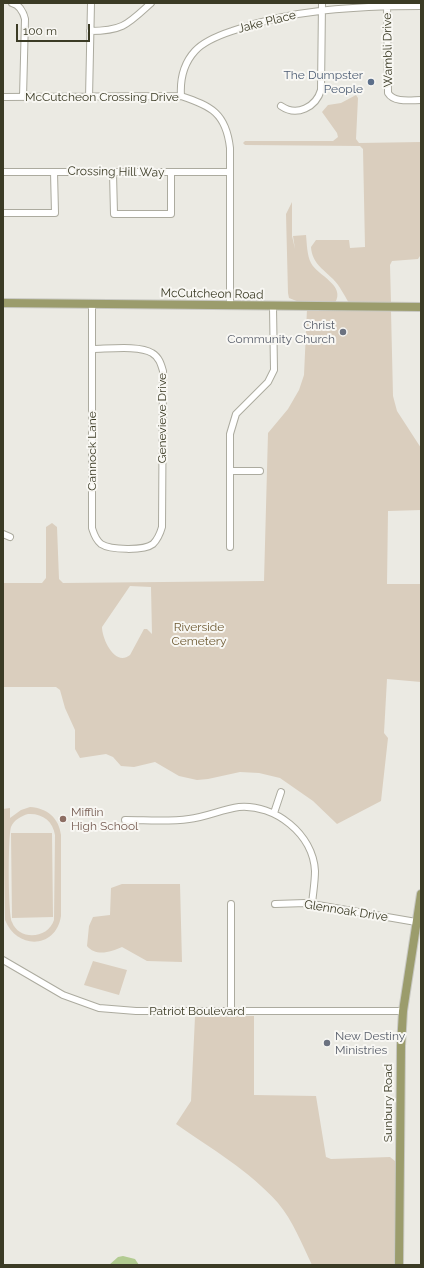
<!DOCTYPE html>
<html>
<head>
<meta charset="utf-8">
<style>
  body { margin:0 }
  #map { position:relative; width:424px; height:1268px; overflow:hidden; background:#ebeae3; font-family:Raleway,sans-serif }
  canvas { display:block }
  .frame { position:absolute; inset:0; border:4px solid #3b3b25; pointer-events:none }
  .scale { position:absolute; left:16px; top:24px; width:74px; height:18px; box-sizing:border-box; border:2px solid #3b3b25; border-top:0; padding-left:5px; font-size:12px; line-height:14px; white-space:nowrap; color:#3b3b25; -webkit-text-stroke:3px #f8f7f3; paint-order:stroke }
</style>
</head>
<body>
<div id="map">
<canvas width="424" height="1268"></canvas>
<div class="frame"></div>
<div class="scale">100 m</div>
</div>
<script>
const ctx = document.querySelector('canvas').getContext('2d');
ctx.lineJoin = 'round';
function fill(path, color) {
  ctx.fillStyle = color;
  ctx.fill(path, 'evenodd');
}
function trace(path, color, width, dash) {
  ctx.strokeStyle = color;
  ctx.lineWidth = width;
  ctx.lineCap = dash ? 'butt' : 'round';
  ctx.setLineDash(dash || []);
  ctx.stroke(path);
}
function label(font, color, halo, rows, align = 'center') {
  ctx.font = font + ' Raleway,sans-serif';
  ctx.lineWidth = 4;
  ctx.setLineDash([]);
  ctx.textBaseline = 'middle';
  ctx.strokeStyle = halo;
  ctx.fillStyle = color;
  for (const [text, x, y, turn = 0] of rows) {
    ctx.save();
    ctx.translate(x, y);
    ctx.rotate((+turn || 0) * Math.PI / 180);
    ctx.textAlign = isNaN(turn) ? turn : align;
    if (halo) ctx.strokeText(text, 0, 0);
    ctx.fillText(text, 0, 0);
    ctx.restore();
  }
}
const green = new Path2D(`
  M356,95L358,98L356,139L359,143L421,142L420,256L418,259L392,261L390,265L391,303H349C344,295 340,286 333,279C323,269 312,263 311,247L316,240H349L350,248L365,247L363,149L360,146L245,145L243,143L245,141H333L338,137L337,133L322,112L328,105L341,103Z
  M292,202V236L295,249L293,236L306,235C307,245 307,255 311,263C318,276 346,285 335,303L299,302L289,298L288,293L286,214Z
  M307,309L391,311L393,396L397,411L421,448V510L388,511L387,584H421V682L387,679L384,733L388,738L381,801L337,824L313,801L280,778L259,773L240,772L208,779L197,780L179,776L155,762L134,767L121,766L113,757L106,754L80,758L75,749V730L65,708L60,690L56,687H3V583H42L46,578V527L52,523L57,527L59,579L63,583L264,581L268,433L288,409L299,390L304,375ZM130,586L151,587L152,634L147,629H144L130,655C115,667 102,639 102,627Z
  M30,807C47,808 59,818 61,835V916C56,949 17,950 5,920L3,809L10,808V818L21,810ZM28,814C42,813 53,821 55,835L54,920C48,939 19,941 12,922C8,913 8,836 11,827C14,820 21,816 28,814Z
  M11,833H52L53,917L12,918Z
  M122,884H180L182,962L147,961L122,947C111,952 96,957 87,946L89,926L93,917L110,915L111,888Z
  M93,961L127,970L119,995L84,985Z
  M254,1016V1095L316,1096L326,1157L331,1159L390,1157L395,1161V1265H312C302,1244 293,1221 278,1203C250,1171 210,1148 176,1124L191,1101L195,1017Z`);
const water = new Path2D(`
  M123,1256L135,1259L139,1265H109L118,1257Z`);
const minor = new Path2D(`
  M12,3C20,5 23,11 25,19L23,97
  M387,3L388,93C394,103 411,100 421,100
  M90,31C123,31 128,24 151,3
  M181,96C180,80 184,63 195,51C204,41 220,35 232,31C293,9 357,6 421,6
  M3,97L181,96C211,106 226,113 230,148V305
  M89,98L91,3
  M281,106C297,117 316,107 321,90L322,3
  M3,172H230
  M113,173L114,214H171V173
  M3,213H55L54,172
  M92,349C107,349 140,345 152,353C159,357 161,364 163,371L162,527C160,534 158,539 153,544C144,551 110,550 101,544C95,539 94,534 92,528V304
  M230,471H260
  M3,534L10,537
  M230,547V434L236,414L268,382L274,370L273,307
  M274,813L281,792
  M125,820C146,820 169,822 189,819C206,817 223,809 239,807C275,804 313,834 315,871C315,882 313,893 312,904
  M231,904V1011
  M275,904L306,903L416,922
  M3,960L63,995L99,1008L136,1011H403`);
const major = new Path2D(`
  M3,303L421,307
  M399,1265L401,1046L403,1011L421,894`);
const markers = [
  [371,82,4,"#5c6f8a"],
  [343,332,4,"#6b7280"],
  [63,819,4,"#8d6e63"],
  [327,1043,4,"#6b7280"]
];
const streetNames = [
  ["Jake Place",267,22,-14],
  ["Wambli Drive",388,50,-91],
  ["McCutcheon Crossing Drive",102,97],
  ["Crossing Hill Way",116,172,1],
  ["McCutcheon Road",212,294,1],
  ["Genevieve Drive",162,418,-90],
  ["Cannock Lane",92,451,-90],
  ["Glennoak Drive",346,911,9],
  ["Patriot Boulevard",197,1011],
  ["Sunbury Road",388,1103,-90]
];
const serviceNames = [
  ["The Dumpster",363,75],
  ["People",363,89]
];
const worshipNames = [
  ["Christ",335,325],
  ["Community Church",335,339],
  ["New Destiny",335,1036,"left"],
  ["Ministries",335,1050,"left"]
];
const parkNames = [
  ["Riverside",199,627],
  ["Cemetery",199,641]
];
const educationNames = [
  ["Mifflin",71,812],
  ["High School",71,826]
];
fill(green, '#dacebe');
fill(water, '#b2cb91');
trace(minor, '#acab9f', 8);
trace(major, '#c8c8c2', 10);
trace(minor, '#fff', 6);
trace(major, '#9b9c6c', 8);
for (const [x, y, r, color] of markers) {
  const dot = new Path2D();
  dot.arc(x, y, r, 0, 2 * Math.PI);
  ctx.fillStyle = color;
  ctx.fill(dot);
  trace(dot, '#f8f7f3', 1.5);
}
label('12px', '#3b3b25', '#f8f7f3', streetNames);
label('12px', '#4e5e75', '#f8f7f3', serviceNames, 'right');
label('12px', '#5b616d', '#f8f7f3', worshipNames, 'right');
label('12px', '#6e5a33', '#f8f7f3', parkNames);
label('12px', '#785e54', '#f8f7f3', educationNames, 'left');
</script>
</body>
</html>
